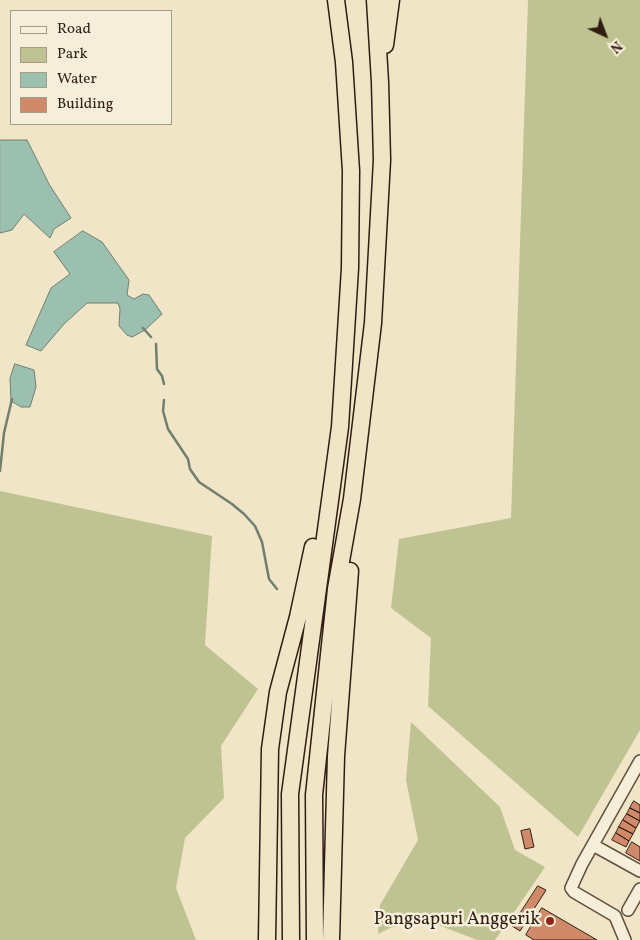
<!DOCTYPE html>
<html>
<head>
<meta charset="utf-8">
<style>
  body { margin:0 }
  #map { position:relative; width:640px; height:940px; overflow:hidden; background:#f0e5c6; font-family:Vollkorn,serif }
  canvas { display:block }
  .legend { position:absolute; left:10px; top:10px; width:162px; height:115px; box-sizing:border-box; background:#f5eeda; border:1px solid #a79b8a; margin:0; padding:6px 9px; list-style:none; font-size:15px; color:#311e11 }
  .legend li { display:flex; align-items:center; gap:10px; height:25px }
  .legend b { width:25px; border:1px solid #a79b8a }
  .north { position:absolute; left:580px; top:10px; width:50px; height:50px; -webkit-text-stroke:4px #f5eeda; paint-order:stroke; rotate:137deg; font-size:14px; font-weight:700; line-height:20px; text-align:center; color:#311e11 }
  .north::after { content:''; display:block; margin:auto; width:18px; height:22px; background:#311e11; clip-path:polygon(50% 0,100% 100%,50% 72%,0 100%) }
</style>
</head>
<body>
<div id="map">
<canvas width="640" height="940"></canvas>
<ul class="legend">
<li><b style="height:6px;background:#f5eeda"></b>Road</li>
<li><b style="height:14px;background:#bec391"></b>Park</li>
<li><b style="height:14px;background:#9bc0af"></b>Water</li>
<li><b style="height:14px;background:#d08a6a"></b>Building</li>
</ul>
<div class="north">N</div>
</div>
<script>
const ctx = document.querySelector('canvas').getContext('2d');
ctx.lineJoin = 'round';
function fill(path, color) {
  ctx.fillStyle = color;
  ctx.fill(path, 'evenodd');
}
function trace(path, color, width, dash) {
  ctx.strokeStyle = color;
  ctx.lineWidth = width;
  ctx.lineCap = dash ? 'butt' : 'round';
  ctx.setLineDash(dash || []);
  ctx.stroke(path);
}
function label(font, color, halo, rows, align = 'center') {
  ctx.font = font + ' Vollkorn,serif';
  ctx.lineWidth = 5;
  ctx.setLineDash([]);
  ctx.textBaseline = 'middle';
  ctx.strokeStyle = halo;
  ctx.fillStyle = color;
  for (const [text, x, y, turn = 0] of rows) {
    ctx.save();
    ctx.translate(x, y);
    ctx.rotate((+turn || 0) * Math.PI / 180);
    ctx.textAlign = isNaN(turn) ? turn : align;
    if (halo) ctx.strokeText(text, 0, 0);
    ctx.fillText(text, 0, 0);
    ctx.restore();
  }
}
const green = new Path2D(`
  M528,0H640V730L578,837L428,706L431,638L391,608L399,539L511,518Z
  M0,491L212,536L205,645L258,689L221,746L224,798L185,838L176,888L196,940H0Z
  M411,722L500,807L515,850L545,867L495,940H477L433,923L416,922L390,928L378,934L380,905L418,840L406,780Z`);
const water = new Path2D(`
  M0,140H27L49,184L71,218L54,229L50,238L24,214L12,230L0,233Z
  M83,231L102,242L129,280L127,295L134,299L143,294L149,295L162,314L145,330L132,337L127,335L119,326L120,309L118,303H87L64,324L41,351L26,345L51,288L70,274L54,252Z
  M15,364L34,370L36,387L30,407H21L11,401L10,379Z`);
const stream = new Path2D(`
  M143,328L151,337
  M156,344L157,369L162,376L164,384
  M164,400L163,411L168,429L188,459L190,469L199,482L232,504L244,514L255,526L262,542L269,579L277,589
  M0,471L4,433L12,399`);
const building = new Path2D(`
  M634,801L640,805V813L630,808Z
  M630,808L640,813V821L627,814Z
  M627,814L640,821L636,828L623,820Z
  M623,820L636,828L633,834L619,827Z
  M619,827L633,834L629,841L616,833Z
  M530,829L534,847L525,849L521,831Z
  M616,833L629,841L626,847L612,840Z
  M632,842L640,847V861L626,853Z
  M538,886L546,890L520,931L512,926Z
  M542,908L597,940H534L526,935Z`);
const minor = new Path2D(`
  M593,845L640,871
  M628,910L640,889
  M625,940L615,916L574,892L571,888L582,864L640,761`);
const highway = new Path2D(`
  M385,45L391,0
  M267,940L270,749L278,692L298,617L313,547
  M291,940L290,794L340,427L350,268L351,171L344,62L336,0
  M315,940L314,795L336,589L352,499L373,323L382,160L380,82L375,0
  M331,940L336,756L350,571`);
const markers = [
  [550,921,5,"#8f2418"]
];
const poiNames = [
  ["Pangsapuri Anggerik",540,921]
];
fill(green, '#bec391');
fill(water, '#9bc0af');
trace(water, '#717f70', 1);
trace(stream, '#717f70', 2.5);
fill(building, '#d08a6a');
trace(building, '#311e11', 1);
trace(minor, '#61503e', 14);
trace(highway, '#311e11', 19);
trace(minor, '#f5eeda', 11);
trace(highway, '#f0e5c6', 16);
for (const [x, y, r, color] of markers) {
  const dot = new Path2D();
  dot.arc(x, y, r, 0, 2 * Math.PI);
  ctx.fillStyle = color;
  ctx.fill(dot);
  trace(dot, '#f5eeda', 2);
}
label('18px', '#311e11', '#f5eeda', poiNames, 'right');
</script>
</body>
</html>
